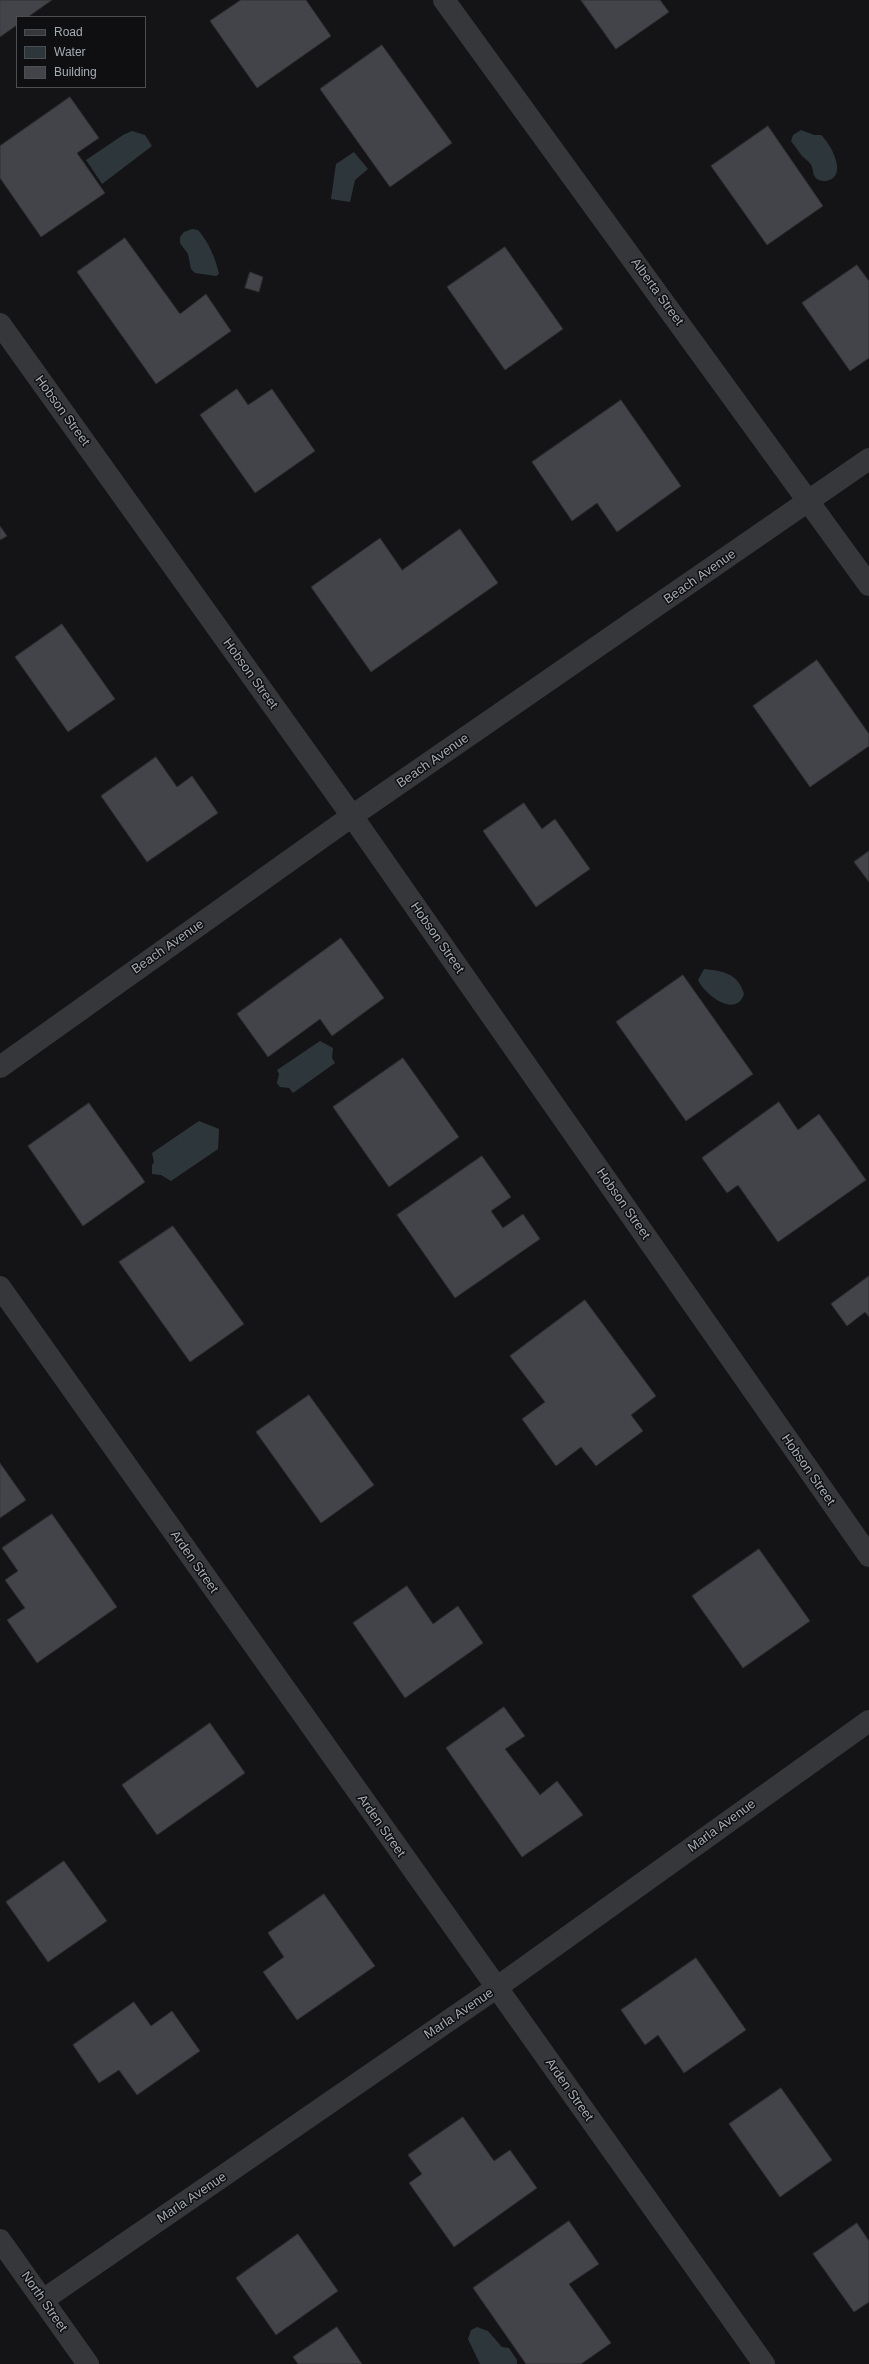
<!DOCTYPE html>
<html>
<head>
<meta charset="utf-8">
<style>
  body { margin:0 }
  #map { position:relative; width:869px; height:2364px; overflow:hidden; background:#141416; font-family:Arial,sans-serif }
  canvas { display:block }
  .legend { position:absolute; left:16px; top:16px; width:130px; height:72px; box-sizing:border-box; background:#0f0f11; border:1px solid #4b4e53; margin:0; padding:5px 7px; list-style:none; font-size:12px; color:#a6adb5 }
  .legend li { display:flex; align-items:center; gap:8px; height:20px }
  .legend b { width:20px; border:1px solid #4b4e53 }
</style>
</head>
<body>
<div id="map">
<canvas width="869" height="2364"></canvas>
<ul class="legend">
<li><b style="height:5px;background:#35373a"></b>Road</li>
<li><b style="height:11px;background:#2d373b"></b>Water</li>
<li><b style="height:11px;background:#434449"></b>Building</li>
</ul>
</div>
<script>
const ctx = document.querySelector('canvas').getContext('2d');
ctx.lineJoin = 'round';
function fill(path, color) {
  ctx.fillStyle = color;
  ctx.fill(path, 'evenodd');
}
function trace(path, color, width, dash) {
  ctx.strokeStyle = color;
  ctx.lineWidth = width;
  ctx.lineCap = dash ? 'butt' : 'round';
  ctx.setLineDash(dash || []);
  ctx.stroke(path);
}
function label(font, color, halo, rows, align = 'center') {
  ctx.font = font + ' Arial,sans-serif';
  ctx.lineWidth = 3;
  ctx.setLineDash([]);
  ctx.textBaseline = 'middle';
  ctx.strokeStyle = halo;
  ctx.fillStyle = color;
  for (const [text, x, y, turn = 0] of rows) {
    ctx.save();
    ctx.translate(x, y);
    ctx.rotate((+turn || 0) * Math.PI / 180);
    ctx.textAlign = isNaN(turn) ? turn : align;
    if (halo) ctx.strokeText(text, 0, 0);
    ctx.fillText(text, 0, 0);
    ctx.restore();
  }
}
const water = new Path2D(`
  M801,130L814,135H821C831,144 849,177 826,181C822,181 820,181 817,179C812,175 814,170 811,165C809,161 805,159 802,156C798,151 795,146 791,141L793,135Z
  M132,131L145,135L152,146L102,184L86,160L123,135Z
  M354,152L368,169L355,180L350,202L331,199L336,164Z
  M192,229L198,230C208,241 216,259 219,274L216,276L195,273L191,269L188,254L180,243V237L184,232Z
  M704,969C723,971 738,973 744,994C736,1019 704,994 698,980Z
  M320,1041L333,1048L332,1058L335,1063L293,1093L289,1088L280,1087L277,1083L279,1074L277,1070Z
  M199,1121L219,1129L218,1149L171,1181L161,1175L152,1174V1165L154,1162L152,1153Z
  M477,2327L488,2331L502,2347L509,2348L517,2360V2364H480L468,2339L471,2330Z`);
const building = new Path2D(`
  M0,0H52L28,17H17V25L0,37Z
  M241,0H306L331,36L257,88L210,21Z
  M581,0H660L669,12L616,49Z
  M382,45L452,143L390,187L320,89Z
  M70,97L99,138L77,153L105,193L41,237L0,178V146Z
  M768,126L823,206L767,245L711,166Z
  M125,238L180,314L206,294L231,331L156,384L77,272Z
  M505,247L563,329L505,370L447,287Z
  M857,265L869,281V358L850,371L802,303Z
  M250,272L263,277L259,292L245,288Z
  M237,389L248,405L272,389L315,451L255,493L200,415Z
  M621,400L681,486L617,532L597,503L572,521L532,462Z
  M0,526L7,536L0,540Z
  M460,529L498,583L371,672L311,587L380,538L402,570Z
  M62,624L115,699L68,732L15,657Z
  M817,660L869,734V746L810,787L753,706Z
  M156,757L177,787L192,776L218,813L147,862L101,796Z
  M524,803L542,829L555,819L590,869L536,907L483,831Z
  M869,851V882L854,862Z
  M341,938L384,998L332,1036L320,1019L268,1057L237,1014Z
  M683,975L753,1074L686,1121L616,1022Z
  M403,1058L459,1137L389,1187L333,1107Z
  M779,1102L798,1130L819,1114L866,1180L778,1242L738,1185L727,1193L702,1158Z
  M89,1103L145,1182L83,1226L28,1146Z
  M482,1156L511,1197L491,1211L503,1228L523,1214L540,1239L455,1298L397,1215Z
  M173,1226L244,1324L190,1362L119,1262Z
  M869,1276V1317L865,1312L847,1326L831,1304Z
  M585,1300L656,1396L631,1415L643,1431L596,1466L581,1447L556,1466L522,1419L545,1402L510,1356Z
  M309,1395L374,1485L321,1523L256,1432Z
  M0,1463L26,1500L0,1518Z
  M52,1514L117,1607L37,1663L7,1620L25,1608L5,1580L18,1571L2,1548Z
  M759,1549L810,1621L743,1668L692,1596Z
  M407,1586L433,1624L458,1606L483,1643L405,1698L353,1623Z
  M504,1707L525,1736L505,1749L540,1795L557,1781L583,1815L522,1857L446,1748Z
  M210,1723L245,1773L157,1835L122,1785Z
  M64,1861L107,1921L48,1962L6,1902Z
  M324,1894L375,1966L297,2020L263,1972L284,1957L268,1933Z
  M696,1958L746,2030L684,2073L658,2035L645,2045L621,2010Z
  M134,2002L151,2026L172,2011L200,2051L137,2095L119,2070L99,2083L73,2045Z
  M781,2088L832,2160L780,2197L729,2124Z
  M463,2117L494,2161L510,2150L537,2188L454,2247L409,2183L422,2174L408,2155Z
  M569,2221L599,2264L569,2284L611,2343L581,2364H526L473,2288Z
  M857,2223L869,2241V2302L854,2312L813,2254Z
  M298,2234L338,2291L276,2335L236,2278Z
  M337,2327L362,2364H298L293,2357Z`);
const minor = new Path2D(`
  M444,0L869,585
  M0,324L352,816L869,1556
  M0,1067L352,816L869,459
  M0,1287L764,2364
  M0,2240L88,2364
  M43,2300L496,1988L869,1721`);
const streetNames = [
  ["Alberta Street",657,292,54],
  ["Hobson Street",62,411,54],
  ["Beach Avenue",700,577,-35],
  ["Hobson Street",250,674,54],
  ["Beach Avenue",433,761,-35],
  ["Hobson Street",437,938,55],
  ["Beach Avenue",168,947,-35],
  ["Hobson Street",623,1204,55],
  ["Hobson Street",808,1470,55],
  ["Arden Street",194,1562,55],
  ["Arden Street",381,1826,55],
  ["Marla Avenue",722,1826,-36],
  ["Marla Avenue",459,2014,-34],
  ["Arden Street",569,2090,55],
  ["Marla Avenue",192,2198,-34],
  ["North Street",44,2302,55]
];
fill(water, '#2d373b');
fill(building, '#434449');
trace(building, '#2e2e32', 1);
trace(minor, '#35373a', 22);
label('13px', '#a6adb5', '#0f0f11', streetNames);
</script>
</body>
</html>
